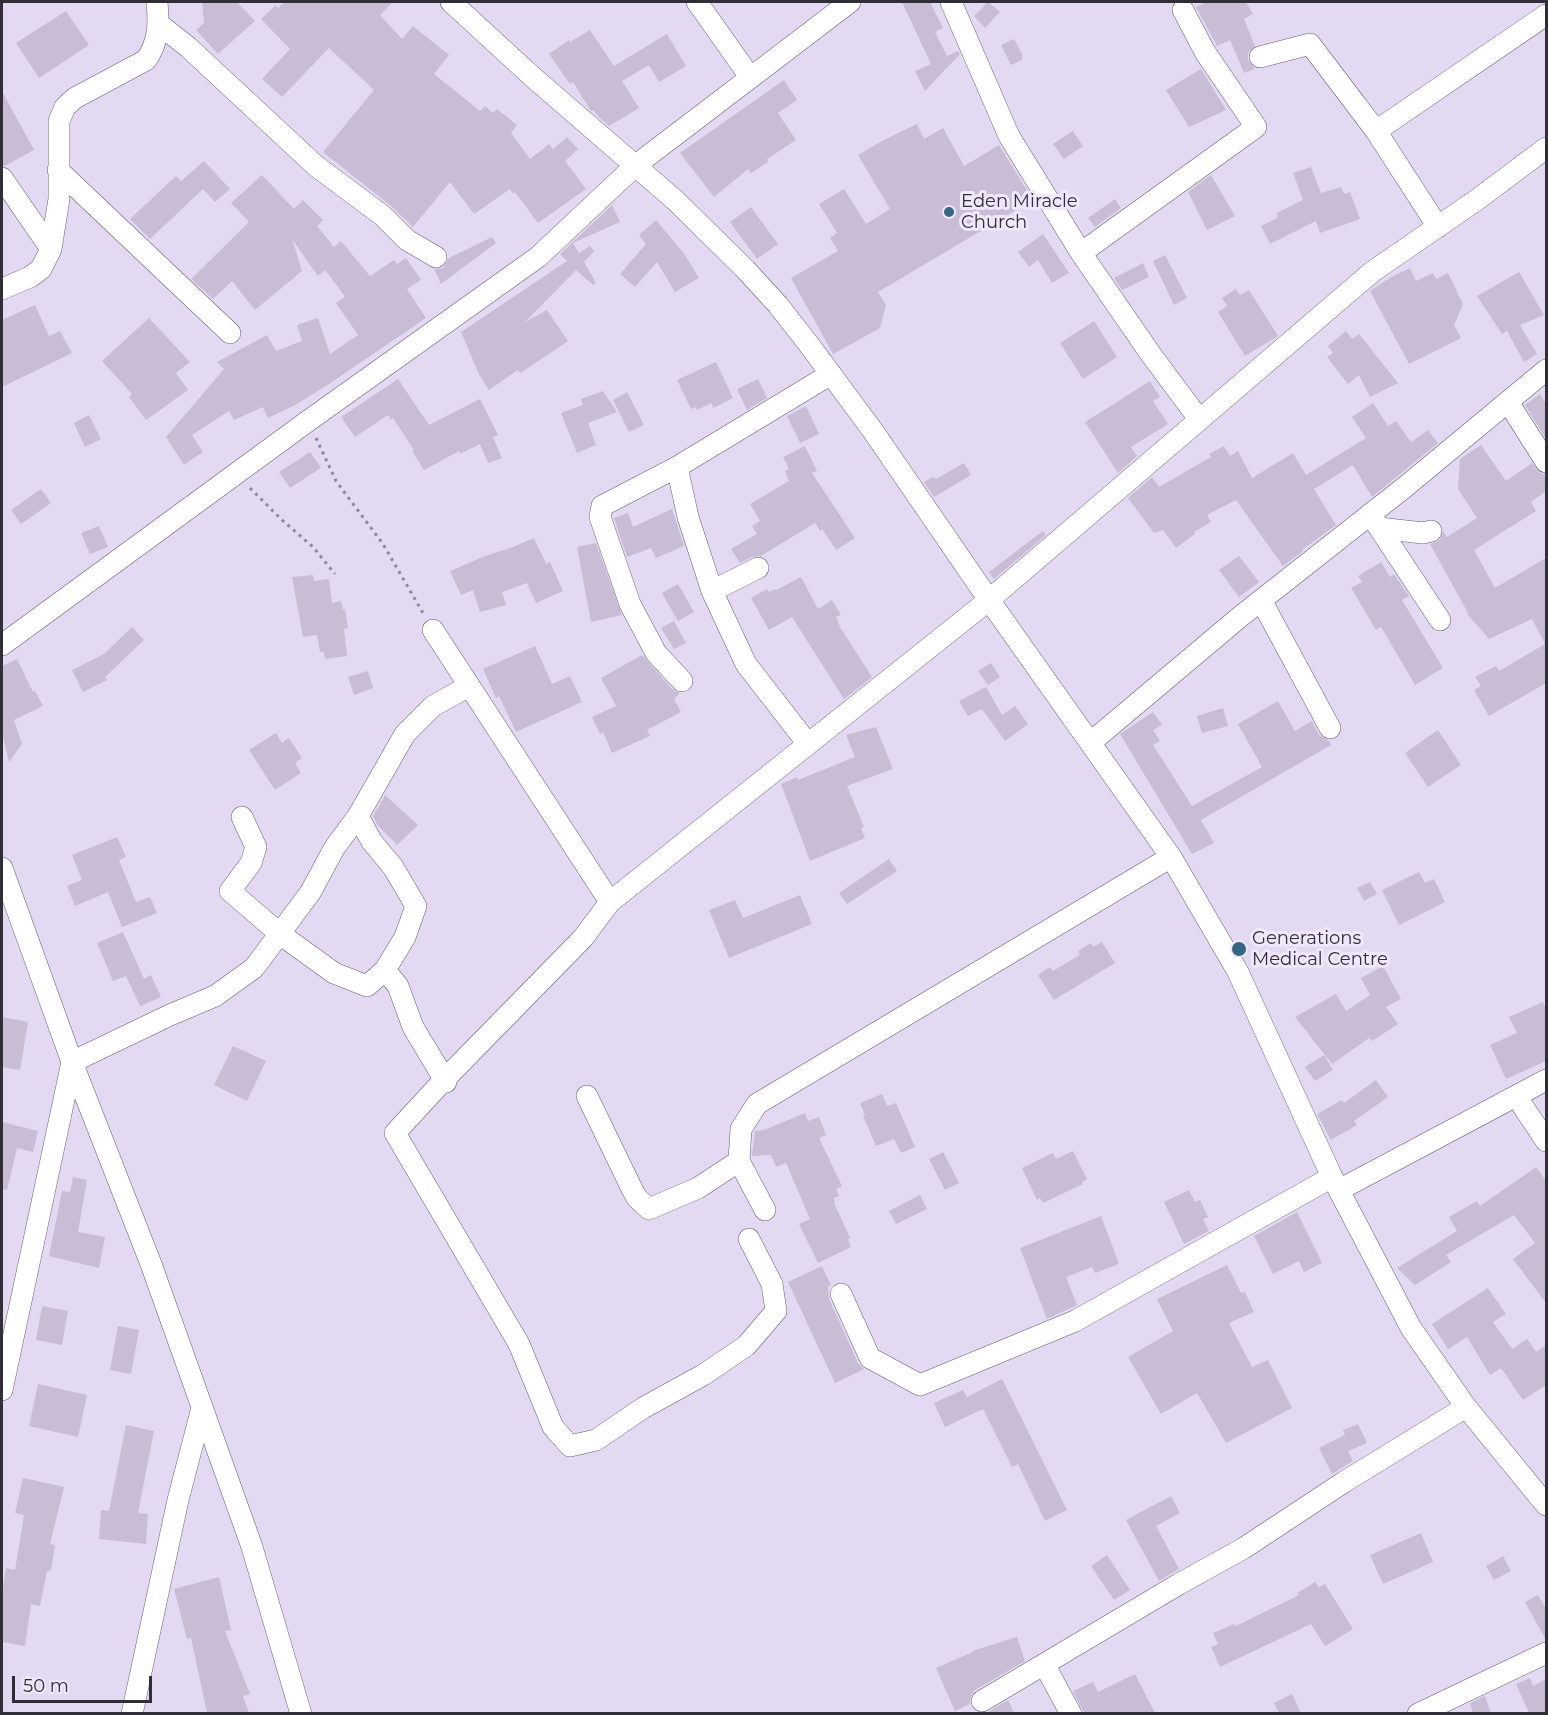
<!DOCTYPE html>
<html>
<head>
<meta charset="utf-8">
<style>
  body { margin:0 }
  #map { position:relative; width:1548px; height:1715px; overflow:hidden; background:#e4d9f2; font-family:Montserrat,sans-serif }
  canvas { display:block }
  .frame { position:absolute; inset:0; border:3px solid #322e38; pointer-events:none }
  .scale { position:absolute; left:12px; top:1676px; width:140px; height:27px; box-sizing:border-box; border:3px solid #322e38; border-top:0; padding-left:8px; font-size:18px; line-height:21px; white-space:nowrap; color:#322e38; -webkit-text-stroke:4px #f0e7fb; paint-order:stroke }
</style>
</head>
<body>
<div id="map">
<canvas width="1548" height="1715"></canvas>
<div class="frame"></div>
<div class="scale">50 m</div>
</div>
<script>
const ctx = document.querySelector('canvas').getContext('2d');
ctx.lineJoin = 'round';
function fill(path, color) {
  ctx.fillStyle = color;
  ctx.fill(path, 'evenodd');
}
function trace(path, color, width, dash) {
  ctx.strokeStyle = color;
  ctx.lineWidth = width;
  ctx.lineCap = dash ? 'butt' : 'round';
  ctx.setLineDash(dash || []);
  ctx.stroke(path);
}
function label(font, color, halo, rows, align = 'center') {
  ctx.font = font + ' Montserrat,sans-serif';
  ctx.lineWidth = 6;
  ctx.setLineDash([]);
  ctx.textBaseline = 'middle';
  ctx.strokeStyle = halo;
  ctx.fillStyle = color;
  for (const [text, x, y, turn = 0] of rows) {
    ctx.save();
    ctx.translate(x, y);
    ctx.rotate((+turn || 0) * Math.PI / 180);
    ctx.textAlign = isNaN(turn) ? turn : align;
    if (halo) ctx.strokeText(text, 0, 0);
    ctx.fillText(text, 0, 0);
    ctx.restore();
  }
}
const building = new Path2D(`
  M202,2H237L255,21L218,54L196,30L204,23Z
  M285,2H393L380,15L402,39L413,26L449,55L434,74L480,111L485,106L493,113L497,109L517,125L511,133L530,159L549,144L553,149L567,137L578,149L565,161L586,189L538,223L515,192L513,194L510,189L474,214L450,182L413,227L391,206L323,152L374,90L329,48L282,97L262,79L290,49L261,19L276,5L278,8Z
  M902,2H930L943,28L935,32L947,56L958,51L960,54L925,91L915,71L931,64Z
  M988,2L1000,12L985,28L974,16Z
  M1207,2H1246L1253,14L1244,19L1255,46L1248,53V60L1251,65L1255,69L1244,73L1230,40L1217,46L1196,7Z
  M66,11L89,45L39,78L16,43Z
  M590,30L614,66L667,34L686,66L659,82L649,65L622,81L639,108L609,126L597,115L593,110L591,111L573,82L570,84L549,54L569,40L570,42Z
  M1014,39L1022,54V60L1011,65L1001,45Z
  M1201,69L1226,110L1189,127L1166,90Z
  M784,80L797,100L778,113L796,140L767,159L768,162L751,173L748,169L714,197L680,153Z
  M2,91L34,150L5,166L2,165Z
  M917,124L924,139L943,128L964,166L999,145L1033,200L878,292L886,305L880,328L833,354L791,278L838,251L830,238L837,233L819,204L844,189L866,224L890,209L858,155L882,141Z
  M1073,131L1083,146L1064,159L1053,144Z
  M204,161L230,189L215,202L203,189L150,239L130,219L176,176L181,181Z
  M1311,167L1321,193L1341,187L1344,194L1350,192L1360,219L1320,233L1316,221L1270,244L1261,226L1277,218V213L1303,200L1293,173Z
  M262,175L294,209L303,200L323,220L317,226L334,247L341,241L370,276L394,260L397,264L406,258L421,280L407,289L426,318L329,384L297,404L268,418L263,407L234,420L229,411L192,435L203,452L184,465L166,437L224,369L217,362L267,335L276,351L302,341L297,325L318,318L330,354L358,335L336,303L345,297L335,283L325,270L318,276L292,239L302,271L255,310L232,281L213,299L191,279L249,222L231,203Z
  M1211,175L1235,216L1207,230L1188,192Z
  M1115,199L1121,208L1095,227L1088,218Z
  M612,205L620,222L573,243L579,253L590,246L594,251L584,262L596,283L593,285L576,270L525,322L547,310L568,341L520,373L518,370L489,390L479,374L461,332L567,261L560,254Z
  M751,207L778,244L757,259L730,222Z
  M656,220L685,255L699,278L675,292L657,262L635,287L620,274L646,244L639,235Z
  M1043,234L1069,273L1052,283L1038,260L1029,267L1018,252Z
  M492,237L496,243L441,284L434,269L443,268L449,258Z
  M1165,255L1187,298L1174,305L1153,261Z
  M1143,263L1149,277L1122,290L1114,278Z
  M1410,268L1416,281L1433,273L1436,279L1448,273L1463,304L1454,325L1461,338L1409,364L1370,291L1391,277Z
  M1519,272L1544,315L1520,325L1537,354L1524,362L1507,331L1502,334L1477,296Z
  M1236,289L1240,295L1249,290L1278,336L1245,356L1218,312L1227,306L1222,298Z
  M35,305L49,336L60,331L72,353L2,387V320Z
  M149,318L190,362L176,373L188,390L146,420L129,397L132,394L102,361Z
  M1094,321L1117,357L1083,379L1060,343Z
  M1346,331L1352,339L1359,334L1398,383L1370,397L1359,375L1348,384L1327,357L1333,353L1328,346Z
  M716,362L733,398L713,408L712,403L697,410L696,407L691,409L677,380Z
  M398,379L429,425L480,399L498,435L493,437L502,458L488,463L480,444L460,454L459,451L424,470L412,451L414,450L393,418L391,420L388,415L355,437L341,417Z
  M758,379L767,398L747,410L737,389Z
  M1150,381L1160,397L1153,401L1168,424L1131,447L1137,456L1118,473L1085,422Z
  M603,391L617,412L588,423L596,445L577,453L561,413L583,405L581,399Z
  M627,392L644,425L629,432L613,400Z
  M1540,394L1546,403V439L1525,405Z
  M1373,403L1388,426L1396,421L1411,442L1428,430L1438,443L1372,497L1353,465L1314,489L1336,525L1302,550L1303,551L1283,566L1236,500L1207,515L1211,522L1194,532L1195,534L1176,548L1163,530L1154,533L1128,498L1152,477L1159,487L1211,457L1209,454L1224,446L1230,456L1238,451L1252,478L1293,453L1306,475L1366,438L1352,417Z
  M806,406L819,434L800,443L787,416Z
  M89,415L101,439L85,447L74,423Z
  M1481,445L1506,481L1532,463L1540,473L1546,475V491L1531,502L1536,511L1474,550L1495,588L1546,558V683L1489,716L1474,690L1481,686L1475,677L1496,666L1499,671L1545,644L1532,619L1489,639L1467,614L1468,613L1430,544L1440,540L1443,531L1447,537L1477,518L1458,489L1460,459Z
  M805,446L817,471L812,473L855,538L836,550L822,529L820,531L815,523L761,556L752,557L740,563L731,549L757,534L752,526L760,521L750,504L789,481L785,471L789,469L783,457Z
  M310,452L321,468L290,488L279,472Z
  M964,463L971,475L934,497L924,482L933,477L936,479Z
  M41,489L51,503L21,524L11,510Z
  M672,509L684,546L656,558L651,548L627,557L614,518L628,513L633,527Z
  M99,526L108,547L90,554L81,533Z
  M1043,531L1046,535L994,579L989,572Z
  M534,538L546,564L550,562L563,591L536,603L527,583L502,592L506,605L480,612L473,590L461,595L450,571L485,556L513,547Z
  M596,543L622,615L591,622L577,547Z
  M1239,556L1259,582L1239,597L1219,570Z
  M1381,562L1390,577L1394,574L1409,596L1402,600L1443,668L1415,685L1381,627L1376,630L1351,588L1362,582L1358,576Z
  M313,575L314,581L329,579L332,603L341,601L343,610L345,609L348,628L344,629L347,656L325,659L324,652H320L317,635L303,637L292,577Z
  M801,577L818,609L832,600L841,615L836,617L840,627L872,677L844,699L792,617L769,630L751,598L767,589L769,592L775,589L776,590Z
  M678,584L694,612L678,621L662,593Z
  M674,621L686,643L674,649L661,628Z
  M132,627L144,640L105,677L107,680L83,692L72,670L104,654Z
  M535,646L552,684L570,676L582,702L516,732L499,696L496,698L483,669Z
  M642,655L673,690L680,693L674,699L681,712L647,730L650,736L612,753L603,732L600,734L592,717L616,706L601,678Z
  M17,659L33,692L35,691L43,706L14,720L22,744L9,762L2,733V666Z
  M991,663L1000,677L988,685L978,671Z
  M368,671L373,688L354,695L348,677Z
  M986,687L1002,715L1015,706L1028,724L1005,741L982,709L968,716L959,701Z
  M1278,701L1295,731L1312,721L1319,735L1329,741L1331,745L1201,820L1214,843L1192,854L1120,734L1153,712L1162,725L1153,730L1160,741L1153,745L1192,806L1262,767L1238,724Z
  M1223,708L1228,726L1202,733L1197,716Z
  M876,727L893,769L847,786L864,827L861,828L865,838L810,861L781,784L797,777L798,780L855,757L846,735Z
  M1438,730L1461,765L1428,787L1405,753Z
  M276,733L282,743L289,738L302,758L295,763L301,773L275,790L249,750Z
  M385,795L418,825L397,845L377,824L373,816Z
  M117,837L126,857L119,860L136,902L150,897L157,913L122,927L108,892L75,906L67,886L82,880L72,855Z
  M889,859L897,871L847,904L839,893Z
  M1419,872L1425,883L1434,879L1445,902L1399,925L1382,890Z
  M1370,882L1377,894L1364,901L1357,888Z
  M800,895L812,924L729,958L709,910L735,900L743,918Z
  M123,932L144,979L151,975L161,997L140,1006L126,976L113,981L97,943Z
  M1102,942L1115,963L1054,1000L1038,975L1050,967L1053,971L1080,955L1078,951L1091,943L1093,947Z
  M1383,966L1401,999L1386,1007L1398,1024L1372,1041L1369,1038L1332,1064L1295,1017L1336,994L1346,1011L1370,995L1361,978Z
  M1543,1002L1546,1009V1061L1506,1079L1490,1045L1517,1033L1509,1017Z
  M2,1017L28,1022L20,1070L2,1067Z
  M233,1046L266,1061L247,1101L214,1085Z
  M1324,1055L1333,1070L1315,1081L1305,1067Z
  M1376,1080L1388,1097L1354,1121L1357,1125L1331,1140L1317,1114L1342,1100L1344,1103Z
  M882,1094L887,1106L896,1103L915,1147L901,1153L894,1139L876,1146L863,1116L865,1115L860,1103Z
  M805,1113L808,1121L819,1117L826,1135L819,1138L842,1186L836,1189L839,1196L834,1198L835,1203H834L850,1238L848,1239L851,1247L818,1263L799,1224L810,1219L786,1163L776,1167L771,1155L752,1156L755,1131L764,1130Z
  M2,1122L38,1131L33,1152L17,1148L7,1190L2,1189Z
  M1073,1151L1087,1179L1082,1182L1083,1184L1043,1203L1040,1198L1037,1200L1022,1168L1053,1153L1056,1159Z
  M943,1152L959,1183L945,1190L929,1159Z
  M1536,1167L1546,1181V1303L1513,1259L1535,1243L1514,1215L1446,1255L1451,1262L1415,1285L1397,1268L1457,1231L1449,1217L1477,1201L1480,1206Z
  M73,1177L87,1180L78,1232L105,1237L99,1268L49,1256L62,1191L70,1192Z
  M1189,1190L1195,1202L1200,1200L1208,1217L1203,1219L1209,1231L1184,1244L1164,1202Z
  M920,1195L927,1209L896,1224L889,1211Z
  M1297,1212L1322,1263L1304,1272L1299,1261L1273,1274L1254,1236Z
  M1101,1216L1119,1264L1095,1273L1092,1267L1066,1277L1077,1305L1047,1319L1020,1248Z
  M1227,1265L1241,1293L1245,1292L1254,1312L1229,1323L1252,1367L1268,1360L1292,1408L1226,1443L1197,1393L1161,1414L1128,1357L1173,1331L1157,1299Z
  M822,1266L831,1285L828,1286L829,1299L858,1363L864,1369L835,1383L788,1282Z
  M1488,1288L1506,1314L1493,1322L1512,1349L1527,1339L1536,1352L1546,1345V1385L1523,1400L1501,1368L1490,1375L1467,1337L1448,1349L1432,1324Z
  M42,1306L68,1311L62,1345L36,1340Z
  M118,1326L139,1330L131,1374L110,1370Z
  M1002,1379L1067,1510L1045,1521L1018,1464L1012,1467L983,1409L945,1427L934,1403L963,1390L967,1397Z
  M38,1384L87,1395L78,1437L29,1426Z
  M1358,1424L1367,1443L1348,1451L1353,1461L1332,1474L1319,1448L1345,1435L1343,1430Z
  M126,1425L154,1431L138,1513L148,1514L146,1544L99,1539L101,1510L109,1511Z
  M23,1478L64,1487L50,1544L55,1545L51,1571H47L40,1606L31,1604L25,1646L2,1642V1594L6,1568L15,1570L24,1515L15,1513Z
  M1171,1496L1180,1513L1156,1526L1179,1569L1159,1581L1126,1520Z
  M1421,1533L1433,1562L1383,1584L1370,1555Z
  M1107,1555L1130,1590L1114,1600L1091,1566Z
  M1503,1556L1511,1571L1494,1580L1486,1566Z
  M219,1577L231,1630L225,1631L250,1694L243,1696L249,1713H207L191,1638L187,1639L174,1589Z
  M1315,1582L1319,1587L1325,1584L1353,1629L1325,1646L1311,1624L1220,1667L1211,1647L1218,1644L1213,1633L1234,1624L1236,1626L1299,1595L1297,1593Z
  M1538,1595L1546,1609V1640L1525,1602Z
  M1017,1637L1025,1661L975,1690L971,1695L970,1704L955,1711L936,1668L973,1652L972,1651Z
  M1135,1674L1155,1713H1084L1073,1691L1093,1682L1098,1692Z
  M1530,1678L1533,1686L1546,1679V1713H1529L1516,1684Z
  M1292,1694L1301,1713H1279L1274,1703Z
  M1485,1696L1491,1713H1473L1470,1703Z
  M1008,1700L1014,1713H989L988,1712Z`);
const path = new Path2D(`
  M316,438L336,481L383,544L423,613
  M250,488L282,520L313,547L335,574`);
const minor = new Path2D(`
  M451,2L535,79L676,201L746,270L778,305L810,346L873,431L989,600L1171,857L1238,972L1332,1177L1411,1328L1466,1407L1546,1505
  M697,2L750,77
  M951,2L1009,136L1081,253L1152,356L1199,419
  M160,25L188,47L316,166L383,216L407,240L436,257
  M1260,57L1310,44L1376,131L1358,107
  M58,170L230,333
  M2,178L51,249
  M1438,227L1376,131L1546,15
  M1081,253L1256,127L1205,52L1183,10
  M2,289L30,277L41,269L51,249L59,199V121L65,107L75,98L146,60C159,42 159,23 157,2
  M1508,402L1546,462
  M677,467L688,517L712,591L746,664L808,744
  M1370,514L1440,620
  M1379,528L1423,533L1431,531
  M712,591L758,568
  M1261,600L1330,728
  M433,630L610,902
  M2,645L308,421L538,257L636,165L850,2
  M682,681L656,653L630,604L600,517L602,506L677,467L831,374
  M1090,743L1241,616L1405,487L1546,370
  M358,816L372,842L393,867L416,906L405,937L385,970L398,986L413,1027L446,1082
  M242,817L256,847L251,863L230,891L280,934L334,973L367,986L385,970
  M2,868L72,1062L151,1264L252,1547L301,1714
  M587,1096L632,1189L637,1198L649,1209L698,1188L739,1161
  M1516,1096L1546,1141
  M1339,1190L1546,1080
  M765,1210L739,1161L741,1129L757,1104L1171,857
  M749,1239L772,1284L776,1311L746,1346L703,1375L643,1408L596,1440L570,1446L553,1427L519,1344L395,1133L442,1082L583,938L610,902L989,600L1372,272L1478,199L1546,148
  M841,1294L870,1358L920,1385L1075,1321L1332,1177
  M2,1390L72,1062L170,1015L215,996L254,968L310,893L335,847L358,816L405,734L433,706L469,686
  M1044,1664L1071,1714
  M982,1701L1179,1584L1244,1548L1344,1482L1466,1407
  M132,1714L178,1500L202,1408
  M1418,1714L1546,1653`);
const markers = [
  [949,212,6,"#336784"],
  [1239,949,8,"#336784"]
];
const poiNames = [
  ["Eden Miracle",961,202],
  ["Church",961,223],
  ["Generations",1252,939],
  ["Medical Centre",1252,960]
];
fill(building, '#c8bdd5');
trace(minor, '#665c71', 22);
trace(path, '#8f8899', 3, [3, 4.5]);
trace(minor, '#fff', 21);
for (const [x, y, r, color] of markers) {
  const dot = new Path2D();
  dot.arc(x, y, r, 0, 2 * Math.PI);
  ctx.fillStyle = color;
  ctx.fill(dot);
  trace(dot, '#f0e7fb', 2);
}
label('18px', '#322e38', '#f0e7fb', poiNames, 'left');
</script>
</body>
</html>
